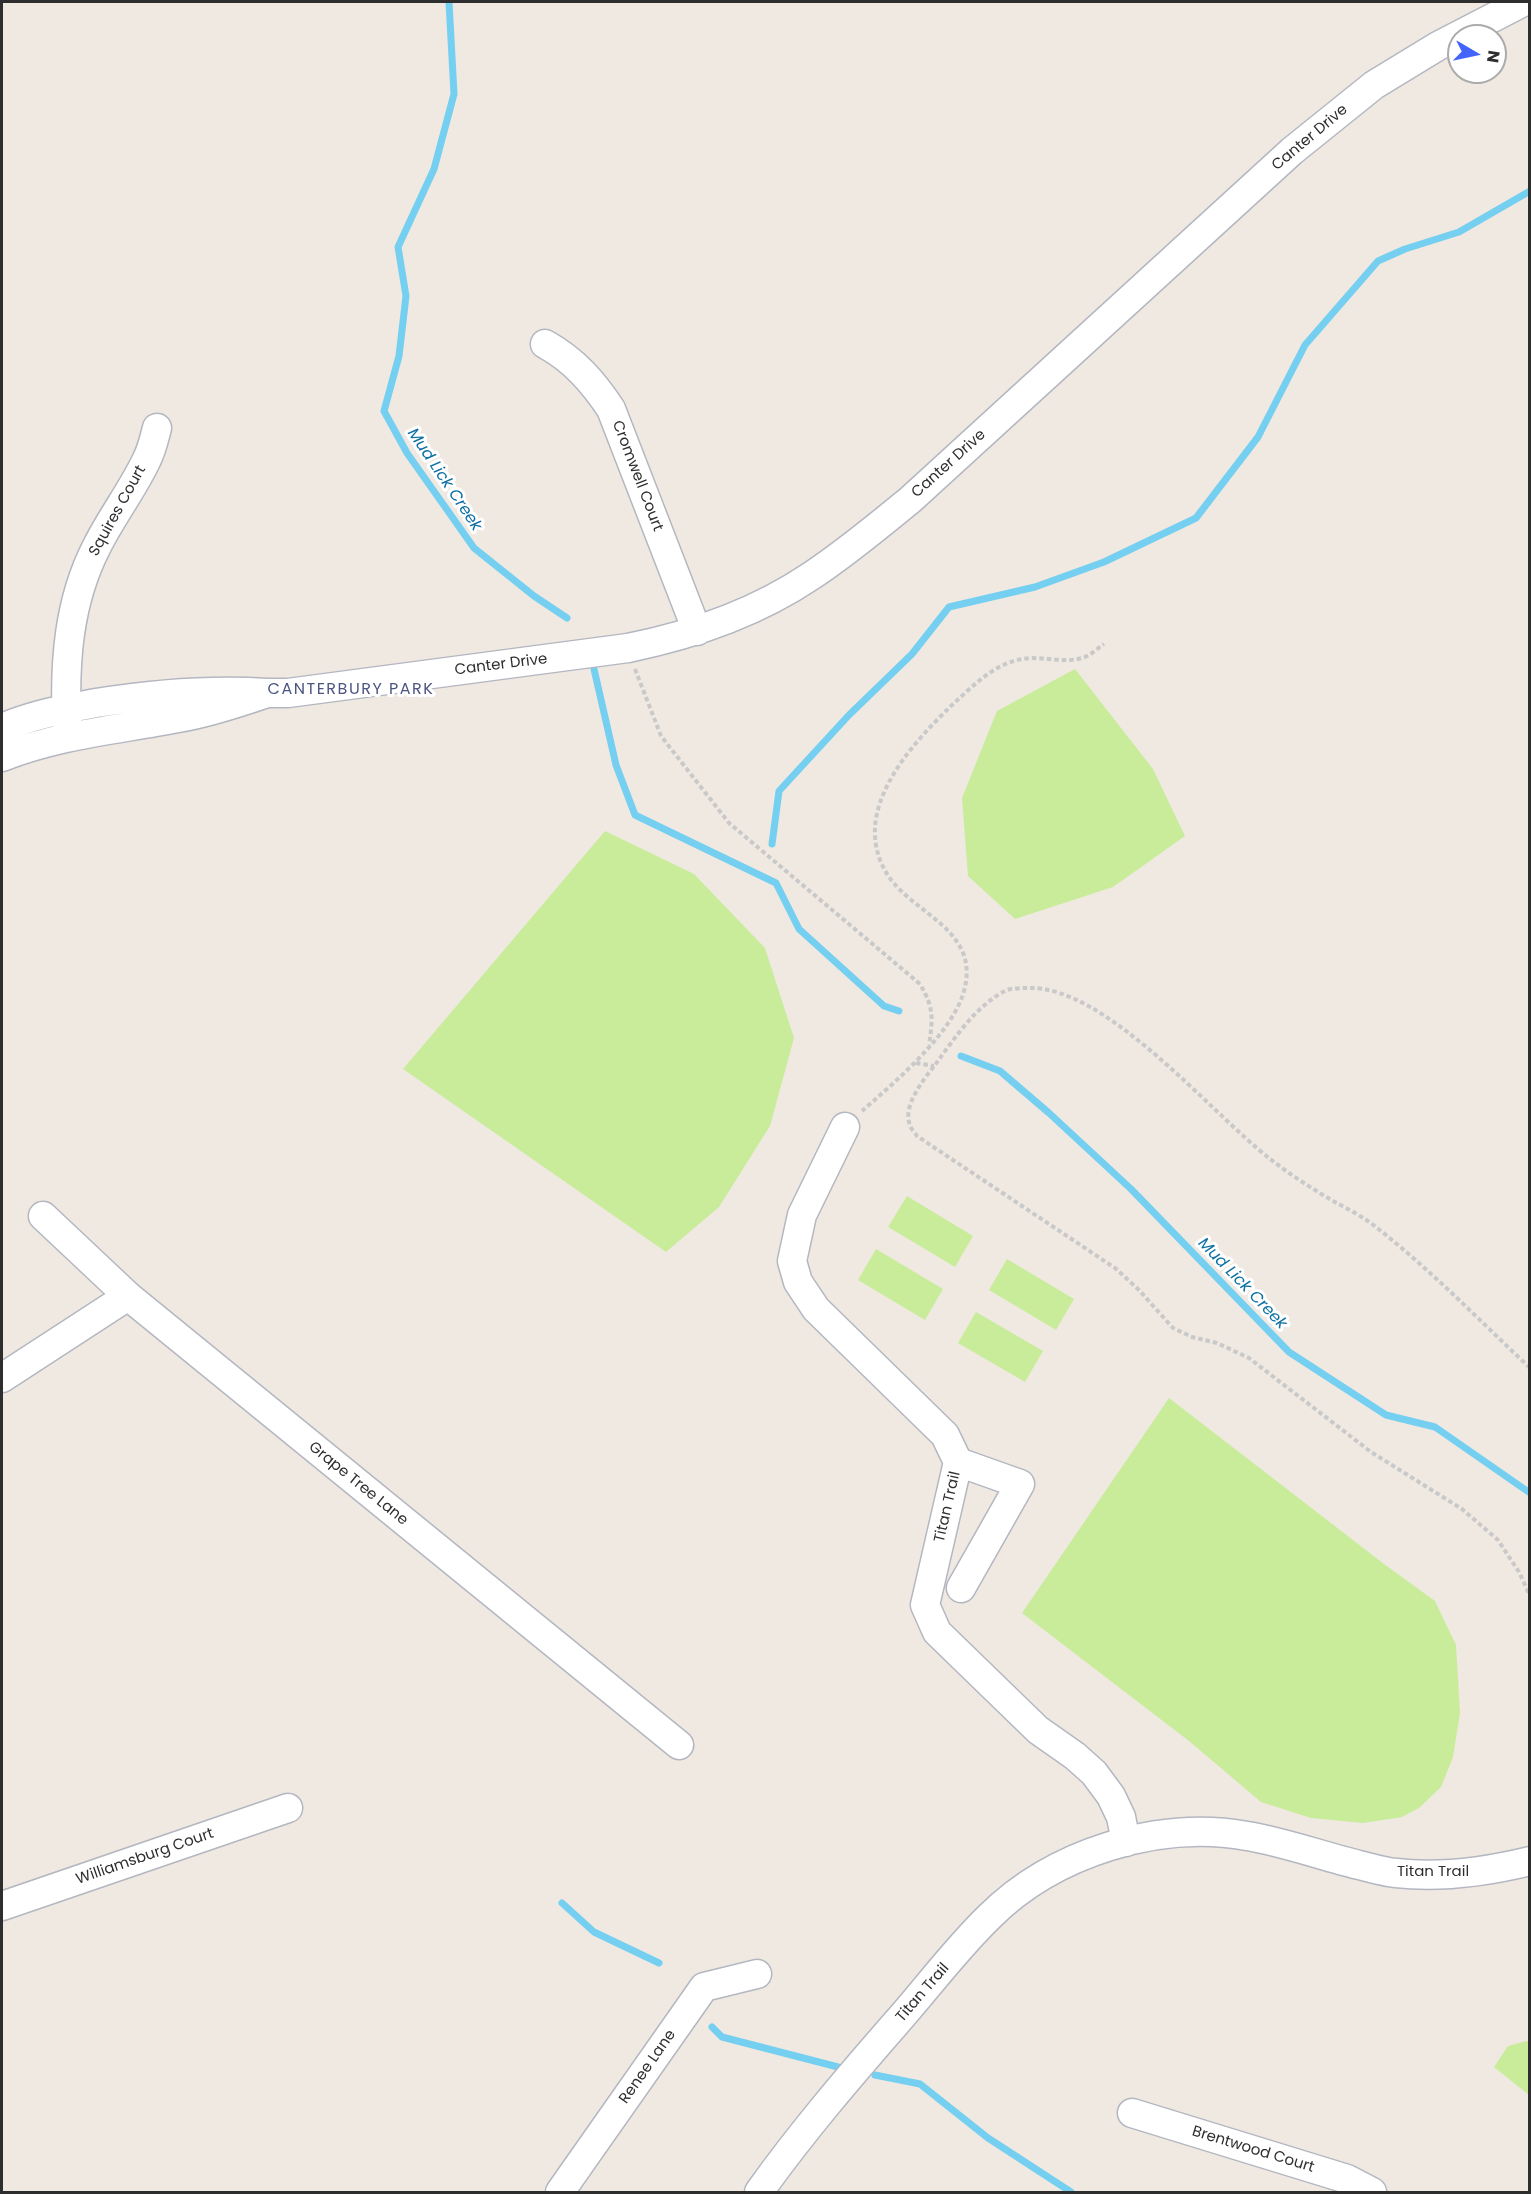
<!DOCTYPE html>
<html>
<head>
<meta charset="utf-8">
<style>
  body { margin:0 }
  #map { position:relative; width:1531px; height:2194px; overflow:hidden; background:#efe9e1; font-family:Poppins,sans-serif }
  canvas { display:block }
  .frame { position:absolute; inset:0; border:3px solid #2e2e2e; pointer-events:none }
  .north { position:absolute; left:1447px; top:24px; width:60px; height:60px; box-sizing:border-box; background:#fff; border:2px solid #ababab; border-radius:50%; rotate:99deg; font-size:16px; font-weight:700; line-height:24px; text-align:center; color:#2e2e2e }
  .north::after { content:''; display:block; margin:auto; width:21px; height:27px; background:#4264fb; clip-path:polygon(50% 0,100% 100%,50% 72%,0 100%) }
</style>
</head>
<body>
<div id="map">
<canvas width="1531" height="2194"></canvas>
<div class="frame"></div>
<div class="north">N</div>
</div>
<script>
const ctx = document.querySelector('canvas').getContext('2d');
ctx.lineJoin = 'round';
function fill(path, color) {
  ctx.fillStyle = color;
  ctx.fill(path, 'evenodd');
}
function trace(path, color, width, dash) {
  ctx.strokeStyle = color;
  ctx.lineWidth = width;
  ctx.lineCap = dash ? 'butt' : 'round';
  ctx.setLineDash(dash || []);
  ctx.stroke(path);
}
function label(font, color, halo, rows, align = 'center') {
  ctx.font = font + ' Poppins,sans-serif';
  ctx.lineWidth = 6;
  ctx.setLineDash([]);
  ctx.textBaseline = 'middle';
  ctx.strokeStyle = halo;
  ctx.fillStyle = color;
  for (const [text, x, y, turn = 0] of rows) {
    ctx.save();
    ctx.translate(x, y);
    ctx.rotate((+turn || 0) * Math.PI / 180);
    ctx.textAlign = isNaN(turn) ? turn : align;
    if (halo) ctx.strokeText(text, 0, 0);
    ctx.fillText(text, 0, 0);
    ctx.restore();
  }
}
const pitch = new Path2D(`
  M1075,669L1153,769L1185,836L1113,887L1015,919L968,876L962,798L997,711Z
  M605,831L694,874L765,948L794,1038L770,1126L719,1207L666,1252L403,1069Z
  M907,1196L973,1236L955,1267L888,1227Z
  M876,1249L943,1289L925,1320L858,1280Z
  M1007,1259L1074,1299L1056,1330L989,1290Z
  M976,1312L1043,1351L1025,1382L958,1343Z
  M1169,1398L1384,1564L1435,1601L1456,1645L1460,1713L1453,1757L1441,1787L1419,1808L1402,1817L1363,1823L1311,1818L1261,1802L1189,1741L1022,1613Z
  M1526,2041L1529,2042V2095L1494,2067L1508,2046Z`);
const stream = new Path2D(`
  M449,2L454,94L434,169L398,247L406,296L399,356L384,411L407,453L474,548L534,596L567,618
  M594,669L616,765L635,815L776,883L799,929L884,1006L899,1011
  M772,844L779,791L849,715L912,654L949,607L1035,587L1104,562L1196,518L1258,437L1305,345L1378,261L1405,249L1459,232L1530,191
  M961,1056L1000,1071L1049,1113L1131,1189L1289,1352L1386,1415L1435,1427L1530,1493
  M562,1903L594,1932L659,1963
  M712,2027L722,2037L838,2067
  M875,2075L920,2084L988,2138L1071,2192`);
const path = new Path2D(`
  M635,669L661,736L729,823L920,984C934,1008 933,1018 929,1045
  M916,1063L934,1066
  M862,1111C895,1082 952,1034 964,991C981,929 913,915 887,874C849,812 909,747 951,706C972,687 993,664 1022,659C1043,655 1069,666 1089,655C1094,652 1099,647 1104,644
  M1530,1368C1478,1319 1429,1268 1372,1224C1360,1215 1346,1208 1333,1201C1311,1188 1289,1174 1269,1158C1210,1112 1106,986 1029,988C1023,988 1013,988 1007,990C977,1004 954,1039 935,1065C924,1079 902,1106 910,1125C911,1129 915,1133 917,1136L1115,1268L1138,1289L1173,1328L1192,1337L1217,1343L1249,1358L1371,1452L1462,1509L1498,1540L1519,1572L1530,1596`);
const minor = new Path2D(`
  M545,344C574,360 593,382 611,409L697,631
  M267,693H288L628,648C692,635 756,613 811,576C846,553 878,526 910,500L1292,151L1374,85L1438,46L1523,2
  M67,725C64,664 68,602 97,546C112,516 133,489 147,459C152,449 154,439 157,428
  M2,728C32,715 64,709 96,703C153,694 209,689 267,693C238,703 208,713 178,718C116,730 61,734 2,757
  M845,1127L802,1215L792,1261L798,1282L816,1309L945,1435L958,1462L925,1605L937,1632L1038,1730L1075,1756L1094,1773L1111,1796L1121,1817L1126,1842
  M43,1216L128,1296L679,1745
  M2,1378L128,1296
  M958,1462L1020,1484L961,1588
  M2,1906L288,1808
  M1132,2113L1347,2179L1372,2192
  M560,2192L704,1987L757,1974
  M759,2192C801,2133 849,2077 897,2022C927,1988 956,1949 989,1917C1053,1853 1158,1820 1247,1836C1284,1842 1322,1856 1359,1865C1371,1868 1384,1872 1396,1873C1441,1878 1485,1872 1530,1861`);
const streetNames = [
  ["Canter Drive",1310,138,-40],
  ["Canter Drive",949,464,-42],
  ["Cromwell Court",637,476,69],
  ["Squires Court",118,511,-61],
  ["Canter Drive",501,665,-7],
  ["Grape Tree Lane",358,1484,39],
  ["Titan Trail",948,1507,-77],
  ["Williamsburg Court",145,1857,-19],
  ["Titan Trail",1433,1872],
  ["Titan Trail",923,1993,-49],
  ["Renee Lane",648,2067,-55],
  ["Brentwood Court",1253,2150,17]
];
const waterNames = [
  ["Mud Lick Creek",444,480,56],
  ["Mud Lick Creek",1242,1284,46]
];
const neighbourhoodNames = [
  ["CANTERBURY PARK",351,690]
];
fill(pitch, '#c9ec9a');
trace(stream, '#75cff0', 7);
trace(minor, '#b4b7c1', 31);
trace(path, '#c9c9c9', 4, [4.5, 3]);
trace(minor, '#fff', 28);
label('15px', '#2e2e2e', '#fff', streetNames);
label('italic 16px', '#0d6fa3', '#fff', waterNames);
ctx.letterSpacing = '1.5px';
label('16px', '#4d5680', '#fff', neighbourhoodNames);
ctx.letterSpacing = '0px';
</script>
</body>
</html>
